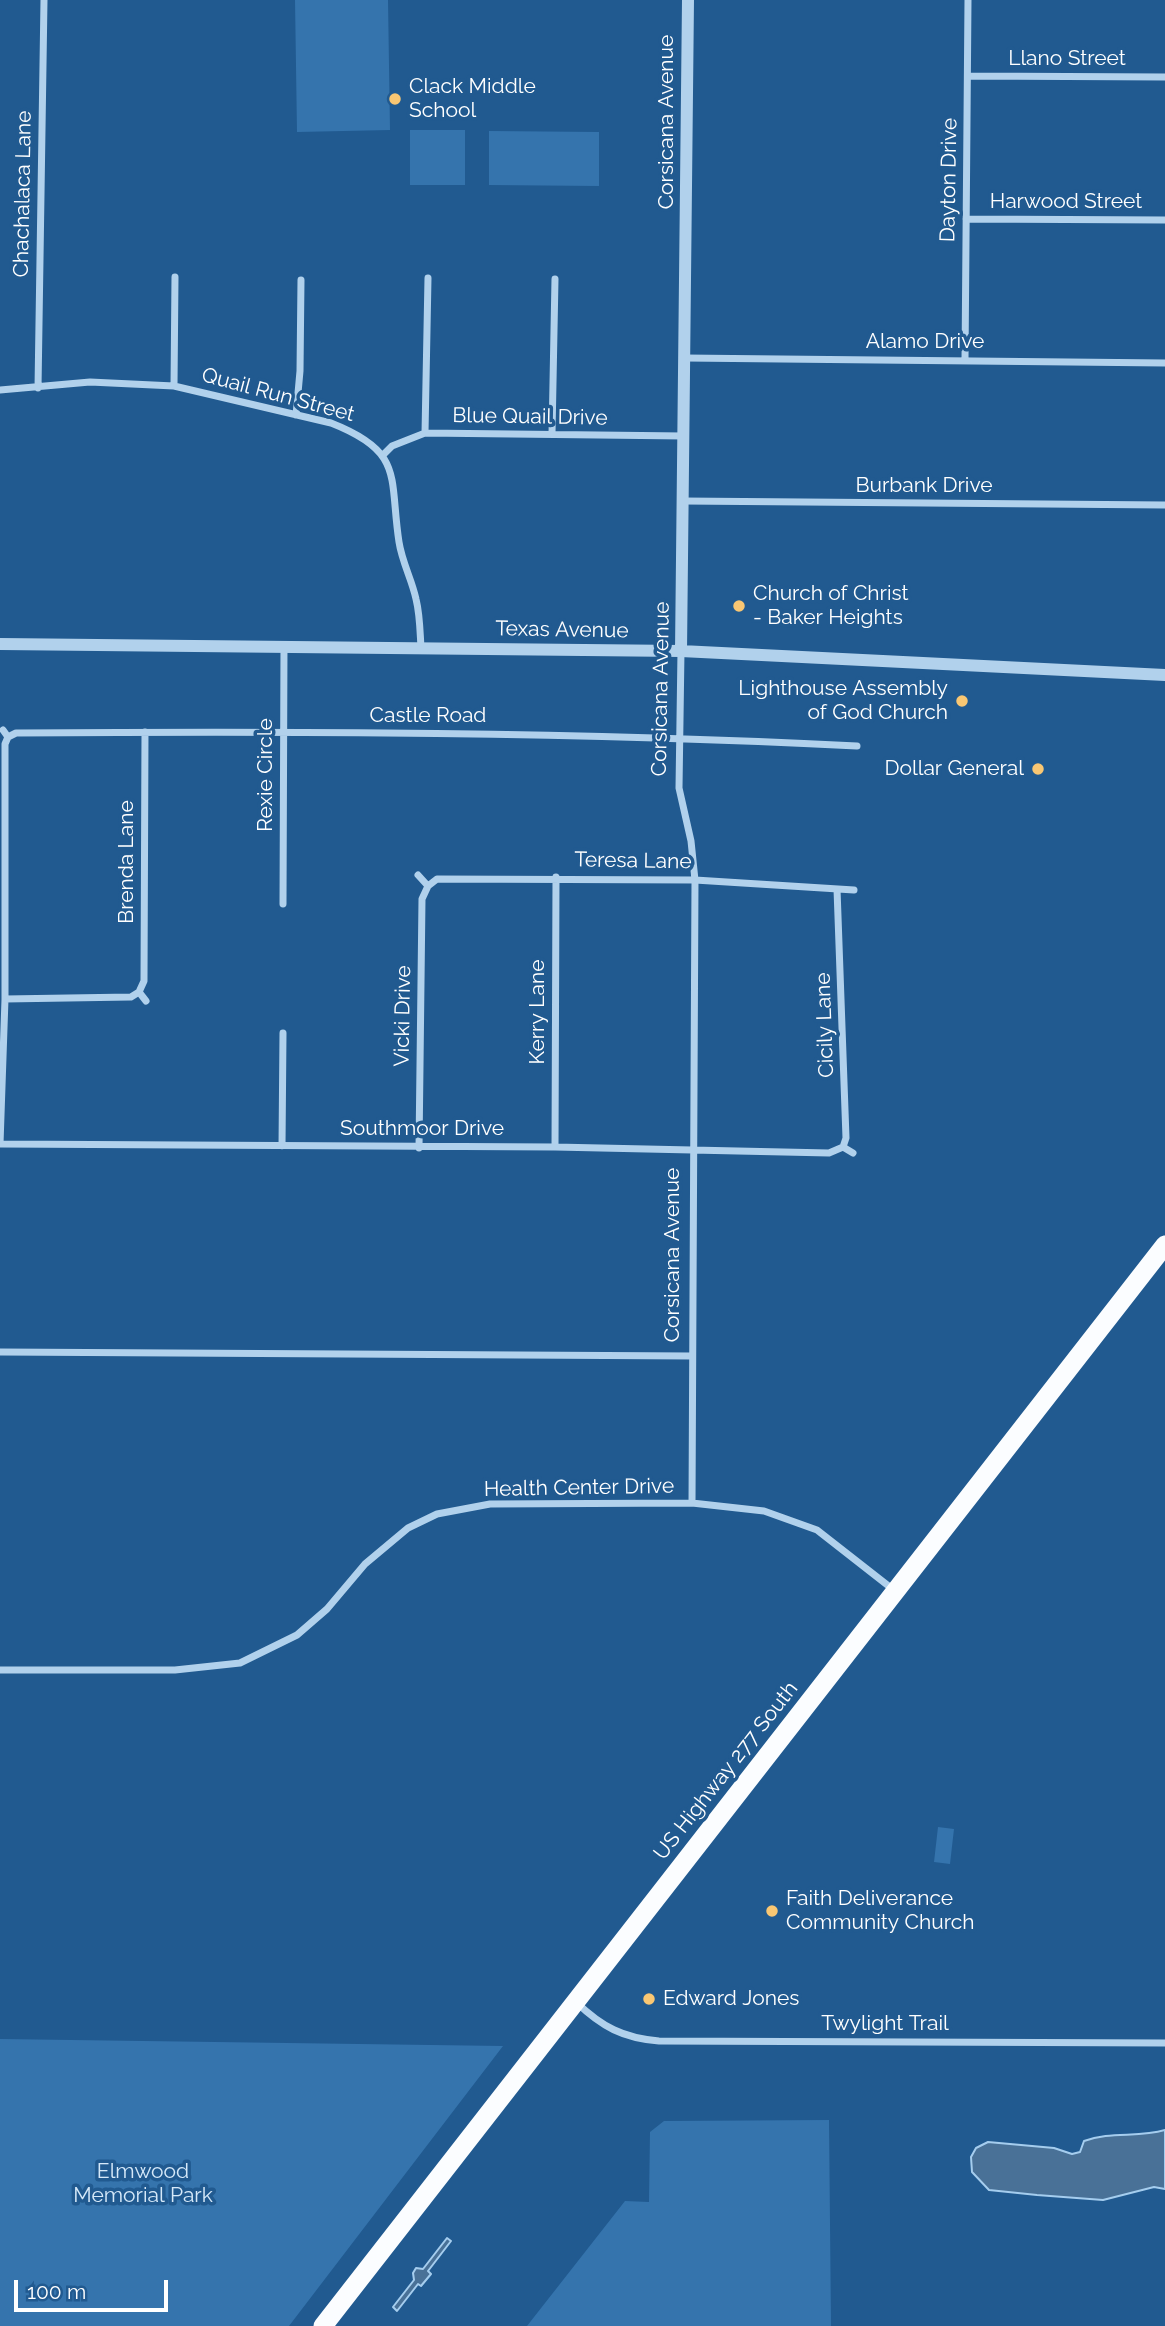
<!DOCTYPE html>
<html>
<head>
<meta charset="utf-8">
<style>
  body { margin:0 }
  #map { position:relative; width:1165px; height:2326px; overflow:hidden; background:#215a90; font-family:Raleway,sans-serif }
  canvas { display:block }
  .scale { position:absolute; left:14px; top:2280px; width:154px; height:32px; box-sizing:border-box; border:4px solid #fff; border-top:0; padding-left:9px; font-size:21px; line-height:24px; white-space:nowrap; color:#fff; -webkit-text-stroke:5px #215a90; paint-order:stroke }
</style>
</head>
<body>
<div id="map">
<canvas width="1165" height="2326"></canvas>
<div class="scale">100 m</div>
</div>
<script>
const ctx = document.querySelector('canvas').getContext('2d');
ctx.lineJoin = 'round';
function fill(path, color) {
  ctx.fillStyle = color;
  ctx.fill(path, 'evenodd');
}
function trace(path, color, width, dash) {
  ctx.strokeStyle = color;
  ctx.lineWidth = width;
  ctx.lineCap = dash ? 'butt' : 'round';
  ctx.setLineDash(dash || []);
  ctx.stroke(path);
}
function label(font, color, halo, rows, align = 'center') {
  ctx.font = font + ' Raleway,sans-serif';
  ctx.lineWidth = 7;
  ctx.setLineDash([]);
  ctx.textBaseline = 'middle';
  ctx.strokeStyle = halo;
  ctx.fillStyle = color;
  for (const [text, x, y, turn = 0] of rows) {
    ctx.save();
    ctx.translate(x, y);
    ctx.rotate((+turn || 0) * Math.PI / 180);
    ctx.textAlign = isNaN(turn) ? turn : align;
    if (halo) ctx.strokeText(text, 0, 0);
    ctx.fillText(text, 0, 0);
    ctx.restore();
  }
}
const green = new Path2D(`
  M295,0H388L390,130L297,132Z
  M410,130H465V185H410Z
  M489,131L599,132V186L489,185Z
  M938,1827L954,1829L950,1864L934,1862Z
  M0,2039L503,2046L289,2326H0Z
  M829,2120L831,2326H527L625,2201L649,2202L650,2132L664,2121Z`);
const water = new Path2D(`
  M1165,2130V2189L1154,2187L1103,2200L1037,2195L989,2190L972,2172L971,2157L976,2148L988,2142L1054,2148L1072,2154L1080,2152L1084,2141C1111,2131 1138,2138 1165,2130Z
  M447,2238L451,2241L428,2271L431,2274L421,2286L418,2284L397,2311L393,2307L414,2280L413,2273L416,2268L423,2269Z`);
const minor = new Path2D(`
  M968,76L1165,77
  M966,219L1165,220
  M685,358L1165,363
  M965,360L968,0
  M174,386L175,277
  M38,388L44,0
  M0,390L90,382L174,386L331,423C405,452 389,477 399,542C402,562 412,580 416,599C420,615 420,632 421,648
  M296,415L300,371L301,280
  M425,433L428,278
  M552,434L555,279
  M383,455L392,446L425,433L684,436
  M683,501L1165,505
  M681,651L679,788L691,841L695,880L692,1503
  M3,730L8,737L16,733C296,731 577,732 857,746
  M418,875L428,886L437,879L695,880L854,890
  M837,889L846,1138L843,1147L853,1153
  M283,904L284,646
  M139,992L144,981L145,732
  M5,999L131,997L139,992L146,1001
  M0,1144L555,1147L829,1153L843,1147
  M0,1144L5,999V744L8,737
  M282,1146L283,1033
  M555,1147L556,877
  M419,1148L422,899L428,886
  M0,1352L692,1356
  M0,1670H175L240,1663L297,1635L327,1609L365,1564L408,1528L437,1514L490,1504L692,1503L764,1511L817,1530L895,1591
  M576,2002C602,2027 623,2038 659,2041L1165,2043`);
const tertiary = new Path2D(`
  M0,644L681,651L1165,675
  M681,651L688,0`);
const trunk = new Path2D(`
  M323,2326L1165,1245`);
const markers = [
  [395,99,7,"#f9c773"],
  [739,606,7,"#f9c773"],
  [962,701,7,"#f9c773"],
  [1038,769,7,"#f9c773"],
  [772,1911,7,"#f9c773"],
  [649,1999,7,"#f9c773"]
];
const streetNames = [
  ["Llano Street",1067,59],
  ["Corsicana Avenue",667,122,-90],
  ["Dayton Drive",949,180,-89],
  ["Chachalaca Lane",23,194,-89],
  ["Harwood Street",1066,202],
  ["Alamo Drive",925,342],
  ["Quail Run Street",278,395,15],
  ["Blue Quail Drive",530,417,1],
  ["Burbank Drive",924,486],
  ["Texas Avenue",562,630,1],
  ["Corsicana Avenue",661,689,-89],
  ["Castle Road",428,716],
  ["Rexie Circle",266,775,-90],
  ["Teresa Lane",633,861,1],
  ["Brenda Lane",127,862,-90],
  ["Kerry Lane",538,1012,-90],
  ["Vicki Drive",403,1016,-89],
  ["Cicily Lane",825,1025,-92],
  ["Southmoor Drive",422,1129],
  ["Corsicana Avenue",673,1255,-90],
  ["Health Center Drive",579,1488,-1],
  ["US Highway 277 South",726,1771,-52],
  ["Twylight Trail",885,2024]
];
const poiNames = [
  ["Clack Middle",409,87],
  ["School",409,111],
  ["Church of Christ",753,594],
  ["- Baker Heights",753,618],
  ["Lighthouse Assembly",948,689,"right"],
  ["of God Church",948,713,"right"],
  ["Dollar General",1024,769,"right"],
  ["Faith Deliverance",786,1899],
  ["Community Church",786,1923],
  ["Edward Jones",663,1999]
];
const parkNames = [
  ["Elmwood",143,2172],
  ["Memorial Park",143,2196]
];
fill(green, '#3574ad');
fill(water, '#497197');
trace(water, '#a5cdee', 2);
trace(minor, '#b1d1ec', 7);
trace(tertiary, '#b1d1ec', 12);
trace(trunk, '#fbfdff', 19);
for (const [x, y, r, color] of markers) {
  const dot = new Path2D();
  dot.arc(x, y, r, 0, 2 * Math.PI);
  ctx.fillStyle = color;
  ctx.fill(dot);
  trace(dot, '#215a90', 2.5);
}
label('21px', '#fff', '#215a90', streetNames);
label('21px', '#fff', '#215a90', poiNames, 'left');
label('21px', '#d6e9f9', '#215a90', parkNames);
</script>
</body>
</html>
